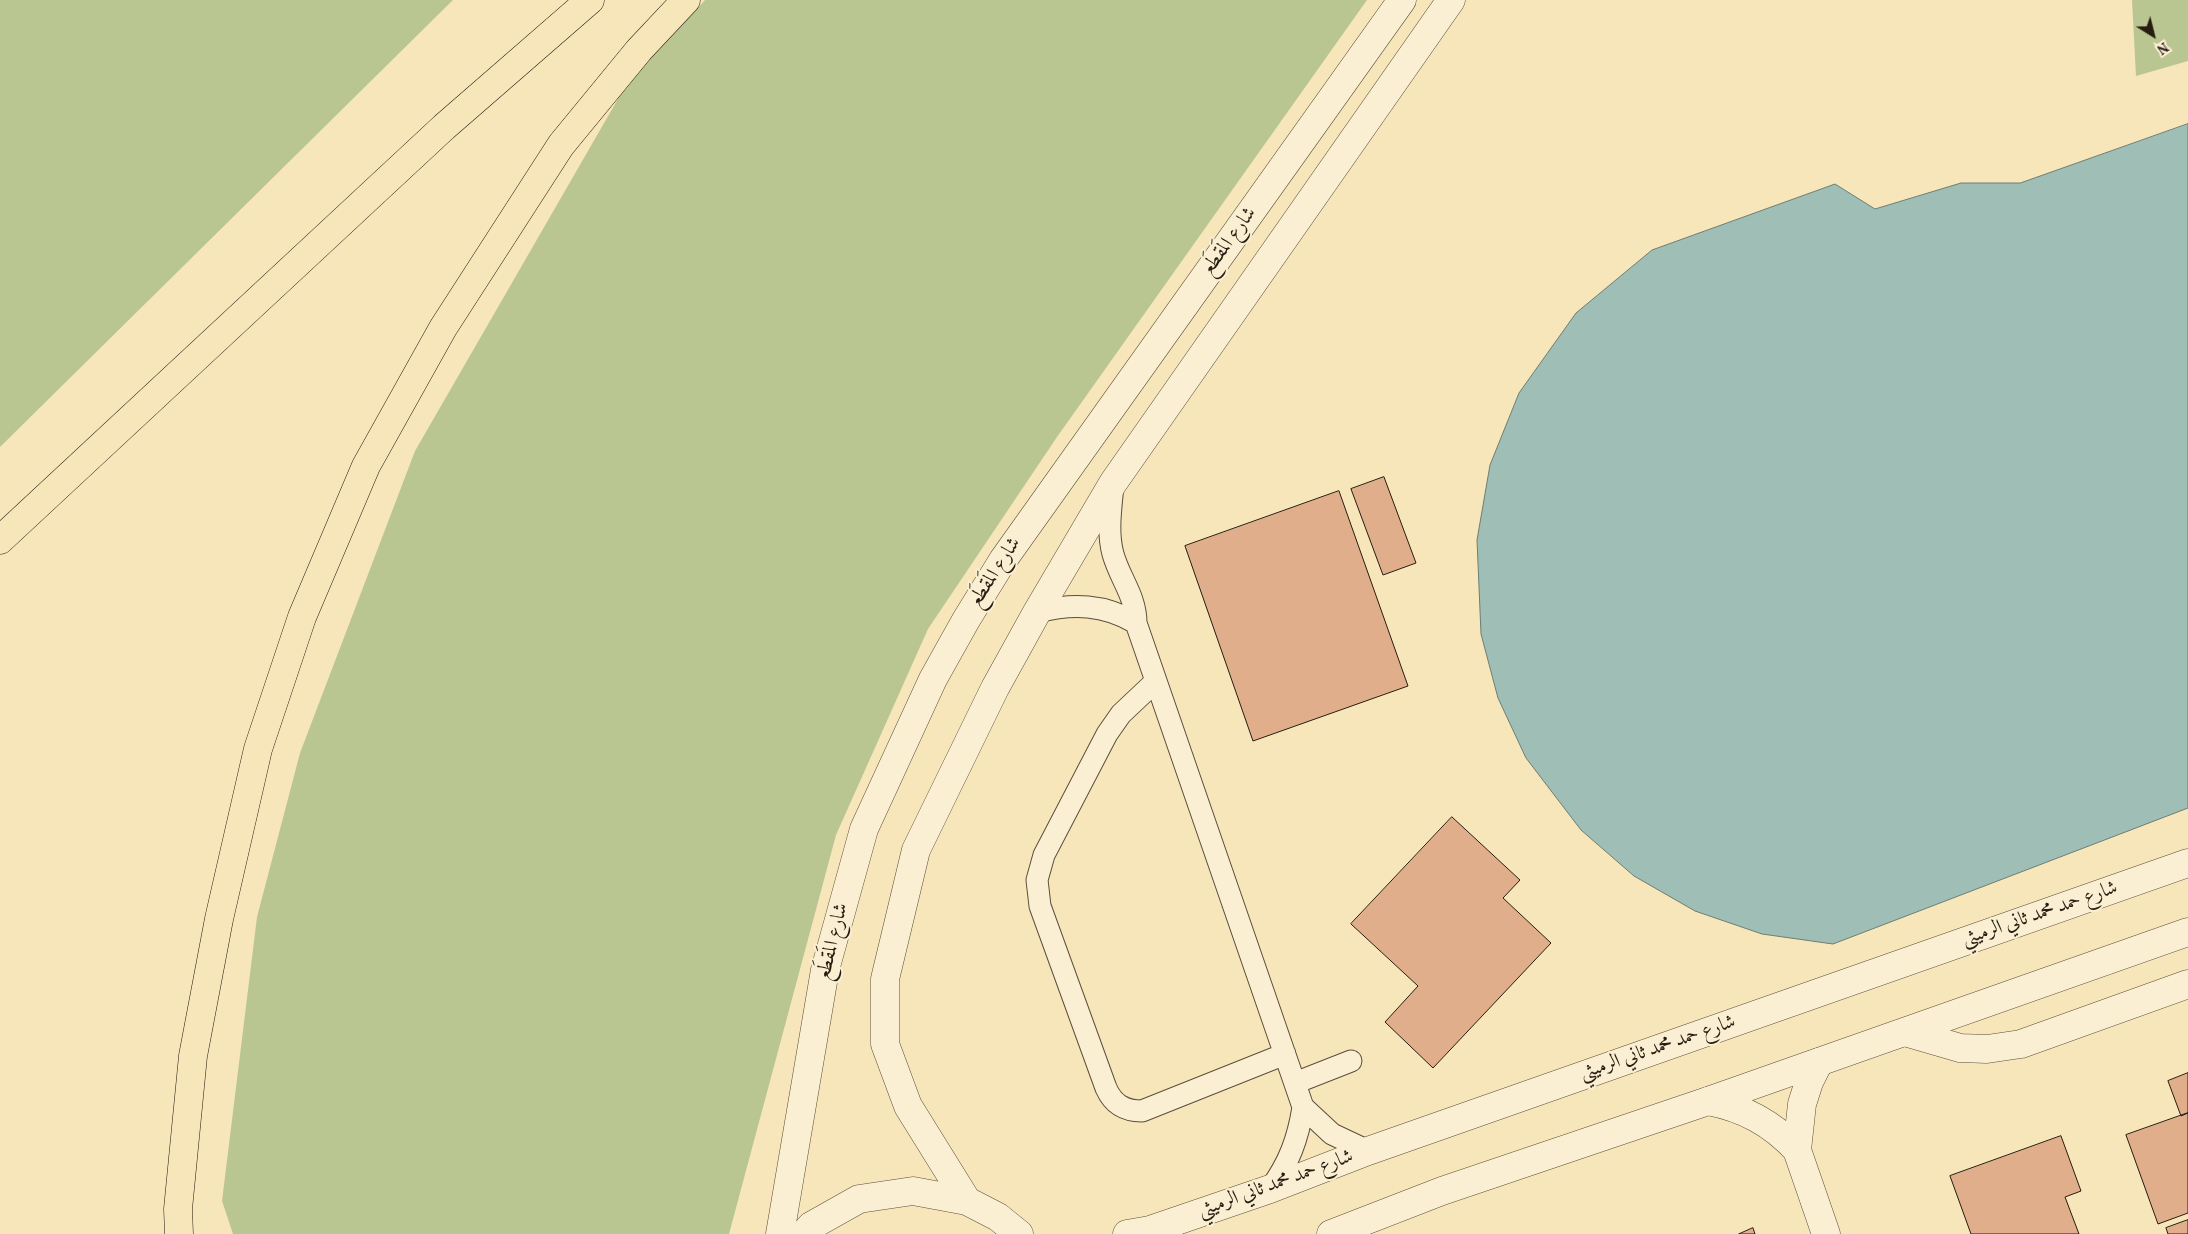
<!DOCTYPE html>
<html>
<head>
<meta charset="utf-8">
<style>
  body { margin:0 }
  #map { position:relative; width:2188px; height:1234px; overflow:hidden; background:#f7e6ba; font-family:Vollkorn,serif }
  canvas { display:block }
  .north { position:absolute; left:2128px; top:10px; width:50px; height:50px; -webkit-text-stroke:4px #faefd2; paint-order:stroke; rotate:144deg; font-size:14px; font-weight:700; line-height:20px; text-align:center; color:#271c11 }
  .north::after { content:''; display:block; margin:auto; width:18px; height:22px; background:#271c11; clip-path:polygon(50% 0,100% 100%,50% 72%,0 100%) }
</style>
</head>
<body>
<div id="map">
<canvas width="2188" height="1234"></canvas>
<div class="north">N</div>
</div>
<script>
const ctx = document.querySelector('canvas').getContext('2d');
ctx.lineJoin = 'round';
function fill(path, color) {
  ctx.fillStyle = color;
  ctx.fill(path, 'evenodd');
}
function trace(path, color, width, dash) {
  ctx.strokeStyle = color;
  ctx.lineWidth = width;
  ctx.lineCap = dash ? 'butt' : 'round';
  ctx.setLineDash(dash || []);
  ctx.stroke(path);
}
function label(font, color, halo, rows, align = 'center') {
  ctx.font = font + ' Vollkorn,Amiri,serif';
  ctx.lineWidth = 4;
  ctx.setLineDash([]);
  ctx.textBaseline = 'middle';
  ctx.strokeStyle = halo;
  ctx.fillStyle = color;
  for (const [text, x, y, turn = 0] of rows) {
    ctx.save();
    ctx.translate(x, y);
    ctx.rotate((+turn || 0) * Math.PI / 180);
    ctx.textAlign = isNaN(turn) ? turn : align;
    if (halo) ctx.strokeText(text, 0, 0);
    ctx.fillText(text, 0, 0);
    ctx.restore();
  }
}
const green = new Path2D(`
  M0,0H453L0,447Z
  M705,0H1367L1057,437L928,629L836,835L729,1234H233L222,1201L257,917L300,753L415,451L626,85Z
  M2132,0H2188V61L2136,76Z`);
const water = new Path2D(`
  M2188,124V808L1833,944L1762,934L1695,911L1634,876L1581,830L1526,758L1498,698L1481,634L1477,540L1490,465L1519,393L1576,313L1652,250L1835,184L1875,209L1961,183H2020Z`);
const building = new Path2D(`
  M1384,477L1416,563L1383,575L1351,489Z
  M1339,491L1408,686L1253,741L1185,546Z
  M1452,817L1520,880L1503,898L1551,943L1433,1068L1385,1022L1418,986L1351,924Z
  M2188,1073V1113L2181,1116L2168,1081Z
  M2188,1113V1213L2158,1224L2126,1135Z
  M2061,1136L2081,1191L2065,1197L2079,1234H1971L1950,1176Z
  M2188,1220V1234H2168L2166,1228Z
  M1753,1228L1755,1234H1739Z`);
const service = new Path2D(`
  M1113,485C1111,508 1107,532 1113,554C1120,579 1136,596 1136,623L1303,1107L1332,1134L1368,1151
  M1037,612C1073,603 1104,604 1136,623
  M1156,681L1121,714L1107,734L1044,855L1037,880L1040,906L1106,1088C1113,1104 1124,1111 1142,1111L1285,1054
  M1295,1083L1351,1061
  M1270,1189C1289,1163 1298,1139 1303,1107`);
const minor = new Path2D(`
  M1905,1032L1960,1048L1987,1049L2021,1044L2188,984
  M1819,1062L1809,1082L1802,1104L1797,1150L1826,1234
  M1708,1101C1744,1108 1772,1123 1797,1150`);
const tertiary = new Path2D(`
  M967,1201L908,1106L885,1044V979L916,850L995,688L1037,612L1113,483L1451,0
  M780,1234L825,970L864,829L933,679L966,620L1003,560L1402,0
  M804,1234L811,1226L859,1199L913,1191L967,1201L998,1217L1019,1234
  M1127,1234L1150,1230L1270,1189L1368,1151L2188,863
  M1331,1234L1442,1191L1708,1101L2188,932`);
const motorway = new Path2D(`
  M0,540L444,127L590,0
  M179,1234L178,1209L193,1056L219,919L258,749L302,617L366,466L443,328L561,145L639,50L686,0`);
const streetNames = [
  ["شارع المَقطَع",1230,242,-54],
  ["شارع المَقطَع",996,573,-57],
  ["شارع حمد محمد ثاني الرميثي",2040,915,-19],
  ["شارع المَقطَع",834,942,-76],
  ["شارع حمد محمد ثاني الرميثي",1658,1049,-19],
  ["شارع حمد محمد ثاني الرميثي",1276,1185,-20]
];
fill(green, '#bac691');
fill(water, '#9ebeb6');
trace(water, '#6e7d74', 1);
fill(building, '#e0ae8b');
trace(building, '#271c11', 1);
trace(service, '#5b4e3b', 23);
trace(minor, '#5b4e3b', 29);
trace(tertiary, '#5b4e3b', 29);
trace(motorway, '#271c11', 29);
trace(service, '#faefd2', 21);
trace(minor, '#faefd2', 28);
trace(tertiary, '#faefd2', 28);
trace(motorway, '#f7e6ba', 28);
label('20px', '#271c11', '#faefd2', streetNames);
</script>
</body>
</html>
